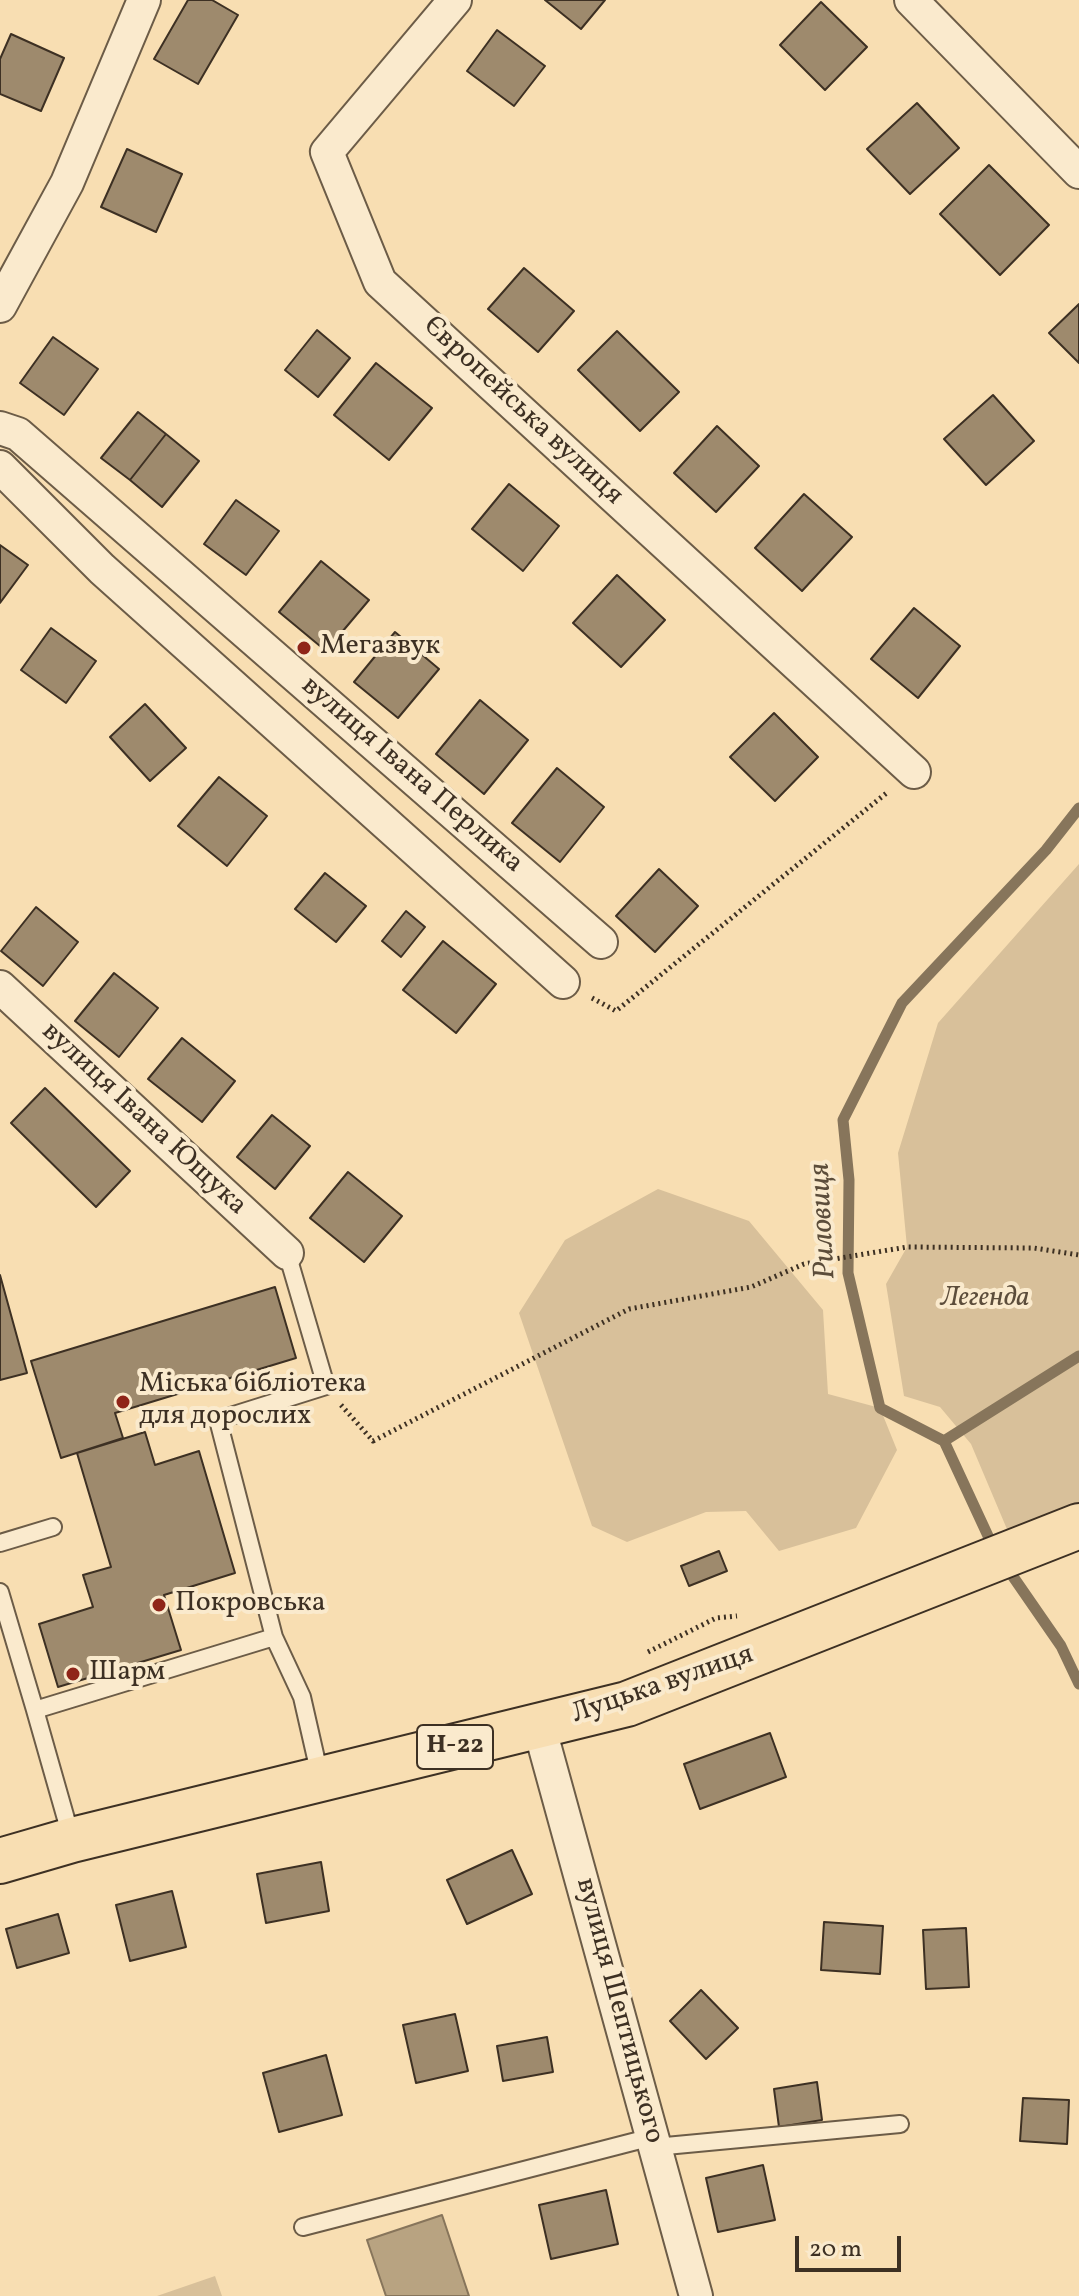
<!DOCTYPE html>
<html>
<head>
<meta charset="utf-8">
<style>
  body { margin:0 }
  #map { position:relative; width:1079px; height:2296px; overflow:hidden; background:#f8deb2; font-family:Vollkorn,serif }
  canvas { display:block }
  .scale { position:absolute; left:795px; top:2236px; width:106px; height:36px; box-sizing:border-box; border:4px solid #3d3023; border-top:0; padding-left:10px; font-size:24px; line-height:28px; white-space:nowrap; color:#3d3023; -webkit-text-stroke:6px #faeacd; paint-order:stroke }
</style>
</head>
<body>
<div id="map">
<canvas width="1079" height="2296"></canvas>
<div class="scale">20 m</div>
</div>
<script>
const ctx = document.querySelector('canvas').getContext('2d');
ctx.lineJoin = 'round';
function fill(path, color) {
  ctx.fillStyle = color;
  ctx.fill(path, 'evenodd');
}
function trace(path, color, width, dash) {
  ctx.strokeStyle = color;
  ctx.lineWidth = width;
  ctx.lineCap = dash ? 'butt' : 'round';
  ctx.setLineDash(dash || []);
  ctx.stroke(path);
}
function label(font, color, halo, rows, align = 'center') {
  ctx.font = font + ' Vollkorn,serif';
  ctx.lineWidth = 8;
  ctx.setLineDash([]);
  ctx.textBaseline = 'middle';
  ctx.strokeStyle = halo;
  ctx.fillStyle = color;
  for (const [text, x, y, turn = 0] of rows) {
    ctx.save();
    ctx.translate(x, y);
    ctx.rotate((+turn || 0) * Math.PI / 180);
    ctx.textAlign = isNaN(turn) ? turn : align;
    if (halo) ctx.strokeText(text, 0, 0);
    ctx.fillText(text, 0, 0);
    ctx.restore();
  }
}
const green = new Path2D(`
  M1079,864V1509L1012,1541L971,1444L940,1407L904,1396L886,1284L907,1247L898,1153L938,1023Z
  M658,1189L749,1221L823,1310L828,1394L880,1408L897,1450L856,1528L779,1551L746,1511L706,1512L627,1542L592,1526L519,1313L565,1240Z
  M215,2276L222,2296H157Z`);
const water = new Path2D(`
  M442,2215L469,2296H386L367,2240Z`);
const stream = new Path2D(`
  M944,1441L1079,1356
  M995,1551L944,1441L880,1408L848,1273L849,1180L843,1120L902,1003L1046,850L1079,808
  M1005,1565L1061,1646L1079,1684`);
const building = new Path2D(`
  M188,0H212L238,15L198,84L154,59Z
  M545,0H605L581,29Z
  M821,2L867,47L825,90L780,45Z
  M497,30L545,66L514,106L467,71Z
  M11,34L64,58L41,111L0,94V59Z
  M917,103L959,148L910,194L867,149Z
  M127,149L182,174L156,232L101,207Z
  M989,165L1049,225L1000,275L940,214Z
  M524,268L574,311L538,352L488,309Z
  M1079,304V363L1049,333Z
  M317,330L350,358L318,397L285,370Z
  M617,331L679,392L640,431L578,370Z
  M53,337L98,369L64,415L20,383Z
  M376,363L432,408L389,460L334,415Z
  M993,395L1034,441L986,485L944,439Z
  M138,412L166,434L130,480L101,458Z
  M717,426L759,466L716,512L674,473Z
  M166,434L199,461L162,507L130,480Z
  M509,484L559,526L523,571L472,529Z
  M804,494L852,537L802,591L755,548Z
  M236,500L279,531L246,575L204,544Z
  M0,545L28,565L0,603Z
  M321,561L369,600L326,651L279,612Z
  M617,575L665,620L621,667L573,623Z
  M914,608L960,646L918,698L871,659Z
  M51,628L96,661L66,703L21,670Z
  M395,632L439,669L398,718L354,682Z
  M480,700L528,740L484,794L436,754Z
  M145,704L186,748L150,781L110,737Z
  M774,713L818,757L775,801L730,757Z
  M557,768L604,807L560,862L512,823Z
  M219,777L267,816L227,866L178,826Z
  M659,869L698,906L655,952L616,916Z
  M325,873L366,906L336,942L295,909Z
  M36,907L78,942L43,986L1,951Z
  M406,911L425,927L401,957L382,941Z
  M443,941L496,984L456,1033L403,990Z
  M114,973L158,1008L119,1057L75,1021Z
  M182,1038L235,1081L202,1122L148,1079Z
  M45,1088L130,1171L96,1207L11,1123Z
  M272,1115L310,1146L275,1189L237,1157Z
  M348,1172L402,1216L364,1262L310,1218Z
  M0,1275L27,1373L0,1380Z
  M275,1287L296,1358L115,1413L123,1438L61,1458L31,1361Z
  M145,1432L155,1465L199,1451L235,1573L164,1595L181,1650L58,1687L39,1624L93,1607L83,1575L111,1567L77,1453Z
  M719,1551L727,1571L689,1586L681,1566Z
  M770,1733L786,1777L700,1809L684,1764Z
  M512,1850L532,1894L467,1924L447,1880Z
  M321,1862L329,1911L266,1923L257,1874Z
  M172,1891L186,1947L130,1961L116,1905Z
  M58,1914L69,1953L17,1968L6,1929Z
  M824,1922L883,1926L880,1974L821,1970Z
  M966,1928L969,1987L926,1989L923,1930Z
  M701,1990L738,2028L706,2059L670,2021Z
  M455,2014L468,2071L416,2083L403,2025Z
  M547,2037L553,2072L503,2081L497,2046Z
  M326,2055L342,2115L279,2132L263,2073Z
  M817,2082L822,2120L779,2127L774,2089Z
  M1023,2098L1069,2100L1067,2144L1020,2141Z
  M763,2165L775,2220L718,2232L706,2178Z
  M606,2190L618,2244L551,2259L539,2205Z`);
const path = new Path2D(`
  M592,998L616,1011L889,791
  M341,1405L373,1441L629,1309L751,1287L804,1264L907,1247L1034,1248L1079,1255
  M648,1652L716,1618L737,1616`);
const service = new Path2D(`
  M0,1543L53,1527
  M0,1592L35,1710
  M274,1637L218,1420L326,1386L287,1253
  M72,1840L35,1710L274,1637L302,1697L320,1776
  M655,2147L900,2124
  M303,2227L652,2137`);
const minor = new Path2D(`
  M455,0L327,152L380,282L914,772
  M911,0L1079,172
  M0,306L67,183L144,0
  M0,428L18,434L601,942
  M0,467L102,569L563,982
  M0,987L287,1253
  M539,1726L696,2296`);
const primary = new Path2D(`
  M0,1861L72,1840L627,1704L1079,1526`);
const markers = [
  [304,648,8,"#8f2418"],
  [123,1402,8,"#8f2418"],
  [159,1605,8,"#8f2418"],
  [73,1674,8,"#8f2418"]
];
const shields = [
  [455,1747,76]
];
const shieldNames = [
  ["Н-22",455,1747]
];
const streetNames = [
  ["Європейська вулиця",522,412,43],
  ["вулиця Івана Перлика",411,776,41],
  ["вулиця Івана Ющука",143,1120,43],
  ["Луцька вулиця",663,1686,-19],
  ["вулиця Шептицького",618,2011,75]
];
const poiNames = [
  ["Мегазвук",320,648],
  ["Міська бібліотека",139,1386],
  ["для дорослих",139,1418],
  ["Покровська",175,1605],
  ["Шарм",89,1674]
];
const parkNames = [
  ["Легенда",985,1300]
];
const waterNames = [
  ["Риловиця",825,1221,-93]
];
fill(green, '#d8c09a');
fill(water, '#b8a381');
trace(water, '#87755b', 2);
trace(stream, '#87755b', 11);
fill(building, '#9e8a6d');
trace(building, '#3d3023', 2);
trace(service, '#6c5c47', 20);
trace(minor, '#6c5c47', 36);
trace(primary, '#3d3023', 48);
trace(path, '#3d3023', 5, [2, 4]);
trace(service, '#faeacd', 16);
trace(minor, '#faeacd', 32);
trace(primary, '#f8deb2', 44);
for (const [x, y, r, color] of markers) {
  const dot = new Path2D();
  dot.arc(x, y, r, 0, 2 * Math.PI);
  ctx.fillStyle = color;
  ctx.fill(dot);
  trace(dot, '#faeacd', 3);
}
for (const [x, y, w] of shields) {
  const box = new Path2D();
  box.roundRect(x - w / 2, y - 22, w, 44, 6);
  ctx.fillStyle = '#faeacd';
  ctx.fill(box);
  trace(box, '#3d3023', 2);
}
label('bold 26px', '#3d3023', null, shieldNames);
label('28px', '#3d3023', '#faeacd', streetNames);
label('28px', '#3d3023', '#faeacd', poiNames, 'left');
label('italic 28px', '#5c4d3b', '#faeacd', parkNames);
label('italic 30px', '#5c4d3a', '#faeacd', waterNames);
</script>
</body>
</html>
